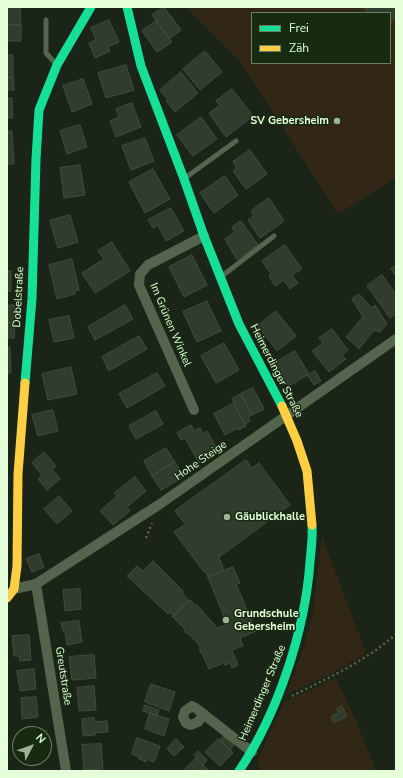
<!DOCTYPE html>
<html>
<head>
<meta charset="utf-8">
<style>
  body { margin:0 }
  #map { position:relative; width:403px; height:778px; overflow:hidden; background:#1a2517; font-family:"Nunito Sans",sans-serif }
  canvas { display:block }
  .frame { position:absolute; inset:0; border:8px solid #e5ffdb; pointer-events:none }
  .legend { position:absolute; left:251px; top:12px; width:140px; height:52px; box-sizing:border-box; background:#172b11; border:1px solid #698062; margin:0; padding:5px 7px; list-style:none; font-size:12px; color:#e5ffdb }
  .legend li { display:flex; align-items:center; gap:8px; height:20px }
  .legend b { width:20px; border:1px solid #698062 }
  .north { position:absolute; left:12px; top:726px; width:40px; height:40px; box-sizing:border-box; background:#172b11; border:1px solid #698062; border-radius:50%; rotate:49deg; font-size:11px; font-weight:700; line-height:16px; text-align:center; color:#e5ffdb }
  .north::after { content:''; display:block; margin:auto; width:14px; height:18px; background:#9eb396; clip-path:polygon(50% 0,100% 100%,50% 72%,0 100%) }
</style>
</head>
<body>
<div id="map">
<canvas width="403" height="778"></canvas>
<div class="frame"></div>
<ul class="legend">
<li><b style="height:5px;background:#16e098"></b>Frei</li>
<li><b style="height:5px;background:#ffcf43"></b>Zäh</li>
</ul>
<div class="north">N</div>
</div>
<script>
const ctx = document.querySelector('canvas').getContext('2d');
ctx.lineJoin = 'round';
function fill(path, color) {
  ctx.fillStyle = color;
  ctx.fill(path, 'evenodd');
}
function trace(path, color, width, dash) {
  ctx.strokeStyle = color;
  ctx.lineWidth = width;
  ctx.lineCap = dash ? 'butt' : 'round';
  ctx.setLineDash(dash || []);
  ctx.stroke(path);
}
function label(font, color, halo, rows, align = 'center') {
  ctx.font = font + ' "Nunito Sans",sans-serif';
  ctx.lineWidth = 3;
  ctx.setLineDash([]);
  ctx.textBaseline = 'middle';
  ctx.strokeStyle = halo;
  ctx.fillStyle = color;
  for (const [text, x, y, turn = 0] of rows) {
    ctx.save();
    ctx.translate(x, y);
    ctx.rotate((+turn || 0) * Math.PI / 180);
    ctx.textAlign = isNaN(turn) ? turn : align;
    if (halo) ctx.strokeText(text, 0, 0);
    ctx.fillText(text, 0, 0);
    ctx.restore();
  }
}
const green = new Path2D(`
  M186,7H396V178L338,214L240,61ZM252,13H390V63H252Z
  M322,536L366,653L332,673L286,695L305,644L313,613Z
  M336,678L354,716L376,771H260L257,762L284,702Z`);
const building = new Path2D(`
  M20,7L21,25H7V8Z
  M164,7L181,30L169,39L152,15Z
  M364,7H396V17L390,22V13H369Z
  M109,20L119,42L108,47L110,51L95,58L89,43L96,40L91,28Z
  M156,21L172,42L157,52L142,31Z
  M7,25H21V41H7Z
  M205,51L222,72L200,90L183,69Z
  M7,55H13V77L7,78Z
  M126,65L134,90L106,98L98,73Z
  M181,72L198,93L175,112L166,101L168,100L160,90Z
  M13,77L14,90H7V78Z
  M83,79L92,104L72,112L63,86Z
  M232,89L253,116L226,137L209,113L220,105L216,101Z
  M7,98H12L13,118H7Z
  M132,103L141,127L116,137L110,121L119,117L116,109Z
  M201,117L217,139L193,156L177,135Z
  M80,125L87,147L67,154L60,131Z
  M7,131H12L14,164H7Z
  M145,138L154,161L131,170L122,146Z
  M250,150L267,174L246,189L233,171L237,168L233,162Z
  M80,165L85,195L64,198L60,168Z
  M153,169L170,199L145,213L129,182Z
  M225,176L238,195L214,213L200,193Z
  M269,198L284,221L260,238L248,220L254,216L251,211Z
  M171,208L184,231L166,241L158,225L153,228L148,220Z
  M70,215L78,242L58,248L50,221Z
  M241,221L258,245L237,260L225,239L235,232L232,227Z
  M112,242L130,271L95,293L82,273L104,259L98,251Z
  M285,245L302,269L292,275L298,283L290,289L284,280L275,286L269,276L271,274L262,261Z
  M192,255L207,285L184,297L169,267Z
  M72,259L79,290L75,291V294L57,299L49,265Z
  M396,265V276L391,269Z
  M7,271H11V291H7Z
  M382,275L396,294V314L390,318L367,286Z
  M359,294L372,308L375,305L387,324L380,332L374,330L359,349L346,337L363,317L352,299Z
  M207,301L221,331L197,342L183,312Z
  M7,305H15V323H7Z
  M125,305L133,319L95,340L88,327Z
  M276,311L296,336L277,351L258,326Z
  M69,316L74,338L54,342L49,320Z
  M7,323H15L14,338H7Z
  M332,329L348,350L342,355L346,359L329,372L312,351L323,343L319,338Z
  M139,336L147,349L109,371L102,357Z
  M224,343L239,370L216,383L201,356Z
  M7,347H10L11,373H7Z
  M295,351L309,374L289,386L275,363Z
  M71,367L77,394L48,400L42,374Z
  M315,371L321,381L314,385L308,376Z
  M157,373L165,386L127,408L119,394Z
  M253,388L264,409L252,415L241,394Z
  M241,394L252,415L248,417L250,421L245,424L232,399Z
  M234,403L246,426L239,430L238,428L225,435L214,414Z
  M53,410L58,431L38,436L32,415Z
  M156,411L163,424L136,439L129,426Z
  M191,425L194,431L200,428L203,434L207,431L219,452L199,463L185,438L181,440L177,433Z
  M166,448L175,462L152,476L144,461Z
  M44,452L56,466L52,469L60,479L47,490L38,479L42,475L32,463Z
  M246,460L252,468L259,463L290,505L219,557L224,571L208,577L205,571L204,572L174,532L185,524L175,511Z
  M175,462L184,477L161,490L152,476Z
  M135,477L146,491L127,507L130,511L113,525L100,511L117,496L115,493Z
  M59,496L72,511L57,524L44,509Z
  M39,554L44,567L32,572L26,559Z
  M153,561L183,591L182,593L189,601L173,616L170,612L168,614L127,576L137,566L143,571Z
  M233,567L240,583L236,584L256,631L240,638L243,646L232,650L238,665L232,668L230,663L225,665L224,663L209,669L203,655L200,652V646L189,634L185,632L184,628L172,616L190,600L196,606L197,605L217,628L227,624L208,577Z
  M80,589L81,609L65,611L63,590Z
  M79,621L82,642L67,645L65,631H63L61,623Z
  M29,635L31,660L20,661L19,656H14L12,636Z
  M94,655L96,678L72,680L69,657Z
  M34,669L36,689L20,691L17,671Z
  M151,684L175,692L169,711L145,702Z
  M94,686L96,710L79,711L77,688Z
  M36,697L38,717L22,719L21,698Z
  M145,705L159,710L157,716L143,711Z
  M342,706L347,716L334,723L331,716L338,713L337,709Z
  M150,713L169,719L164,736L145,729Z
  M94,718V722L107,721L108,732L95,733V735L83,736L82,719Z
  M46,731L50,753L44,754V734H31Z
  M224,736L234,745L230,750L220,740Z
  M137,738L160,746L154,762L147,759L146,762L139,759V757L132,754Z
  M176,739L184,747L174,756L167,749Z
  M218,739L233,753L220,766L205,752Z
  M101,744L103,769L84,770L82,745Z
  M198,751L207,760L203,765L194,755Z
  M196,758L209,771H187L185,769Z`);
const path = new Path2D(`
  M146,538L152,523
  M292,696C328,678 366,661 396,634`);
const lane = new Path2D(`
  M46,20V53L56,64
  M185,178L236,141
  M222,276L274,236`);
const street = new Path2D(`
  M194,410L139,285L140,274L148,265L204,236
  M36,584L66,771
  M14,589L36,584L160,504L396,339
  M204,714L198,722L191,725L186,723L183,717L185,711L192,706L197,709L252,752`);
const fast = new Path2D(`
  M127,7L141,66L184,179L204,236L239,324L282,406
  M25,383L32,299L36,159L39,110L57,65L91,7
  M239,771C278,713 305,631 310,562C311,550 313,537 312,525`);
const slow = new Path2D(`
  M282,406L297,441L307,471L312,525
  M7,598L14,589L17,566L18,474L25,383`);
const markers = [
  [337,121,4,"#9eb396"],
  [227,517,4,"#9eb396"],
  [226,620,4,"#9eb396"]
];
const poiNames = [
  ["SV Gebersheim",329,121,"right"],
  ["Gäublickhalle",235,517],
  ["Grundschule",234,614],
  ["Gebersheim",234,627]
];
const streetNames = [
  ["Dobelstraße",19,297,-87],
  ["Im Grünen Winkel",170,325,67],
  ["Heimerdinger Straße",276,371,63],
  ["Hohe Steige",201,461,-35],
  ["Greutstraße",63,676,81],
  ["Heimerdinger Straße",263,693,-67]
];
fill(green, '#312714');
fill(building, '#303c2c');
trace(building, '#3f4e3a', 1);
trace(path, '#5f6149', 2.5, [2, 3]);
trace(lane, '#55654d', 5);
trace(street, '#55654d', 10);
trace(fast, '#16e098', 9);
trace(slow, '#ffcf43', 9);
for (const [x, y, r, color] of markers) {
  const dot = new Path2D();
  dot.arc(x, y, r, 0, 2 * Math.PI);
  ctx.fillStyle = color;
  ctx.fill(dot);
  trace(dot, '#172b11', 1.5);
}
label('bold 11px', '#e5ffdb', '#172b11', poiNames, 'left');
label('11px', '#e5ffdb', '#172b11', streetNames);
</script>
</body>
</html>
